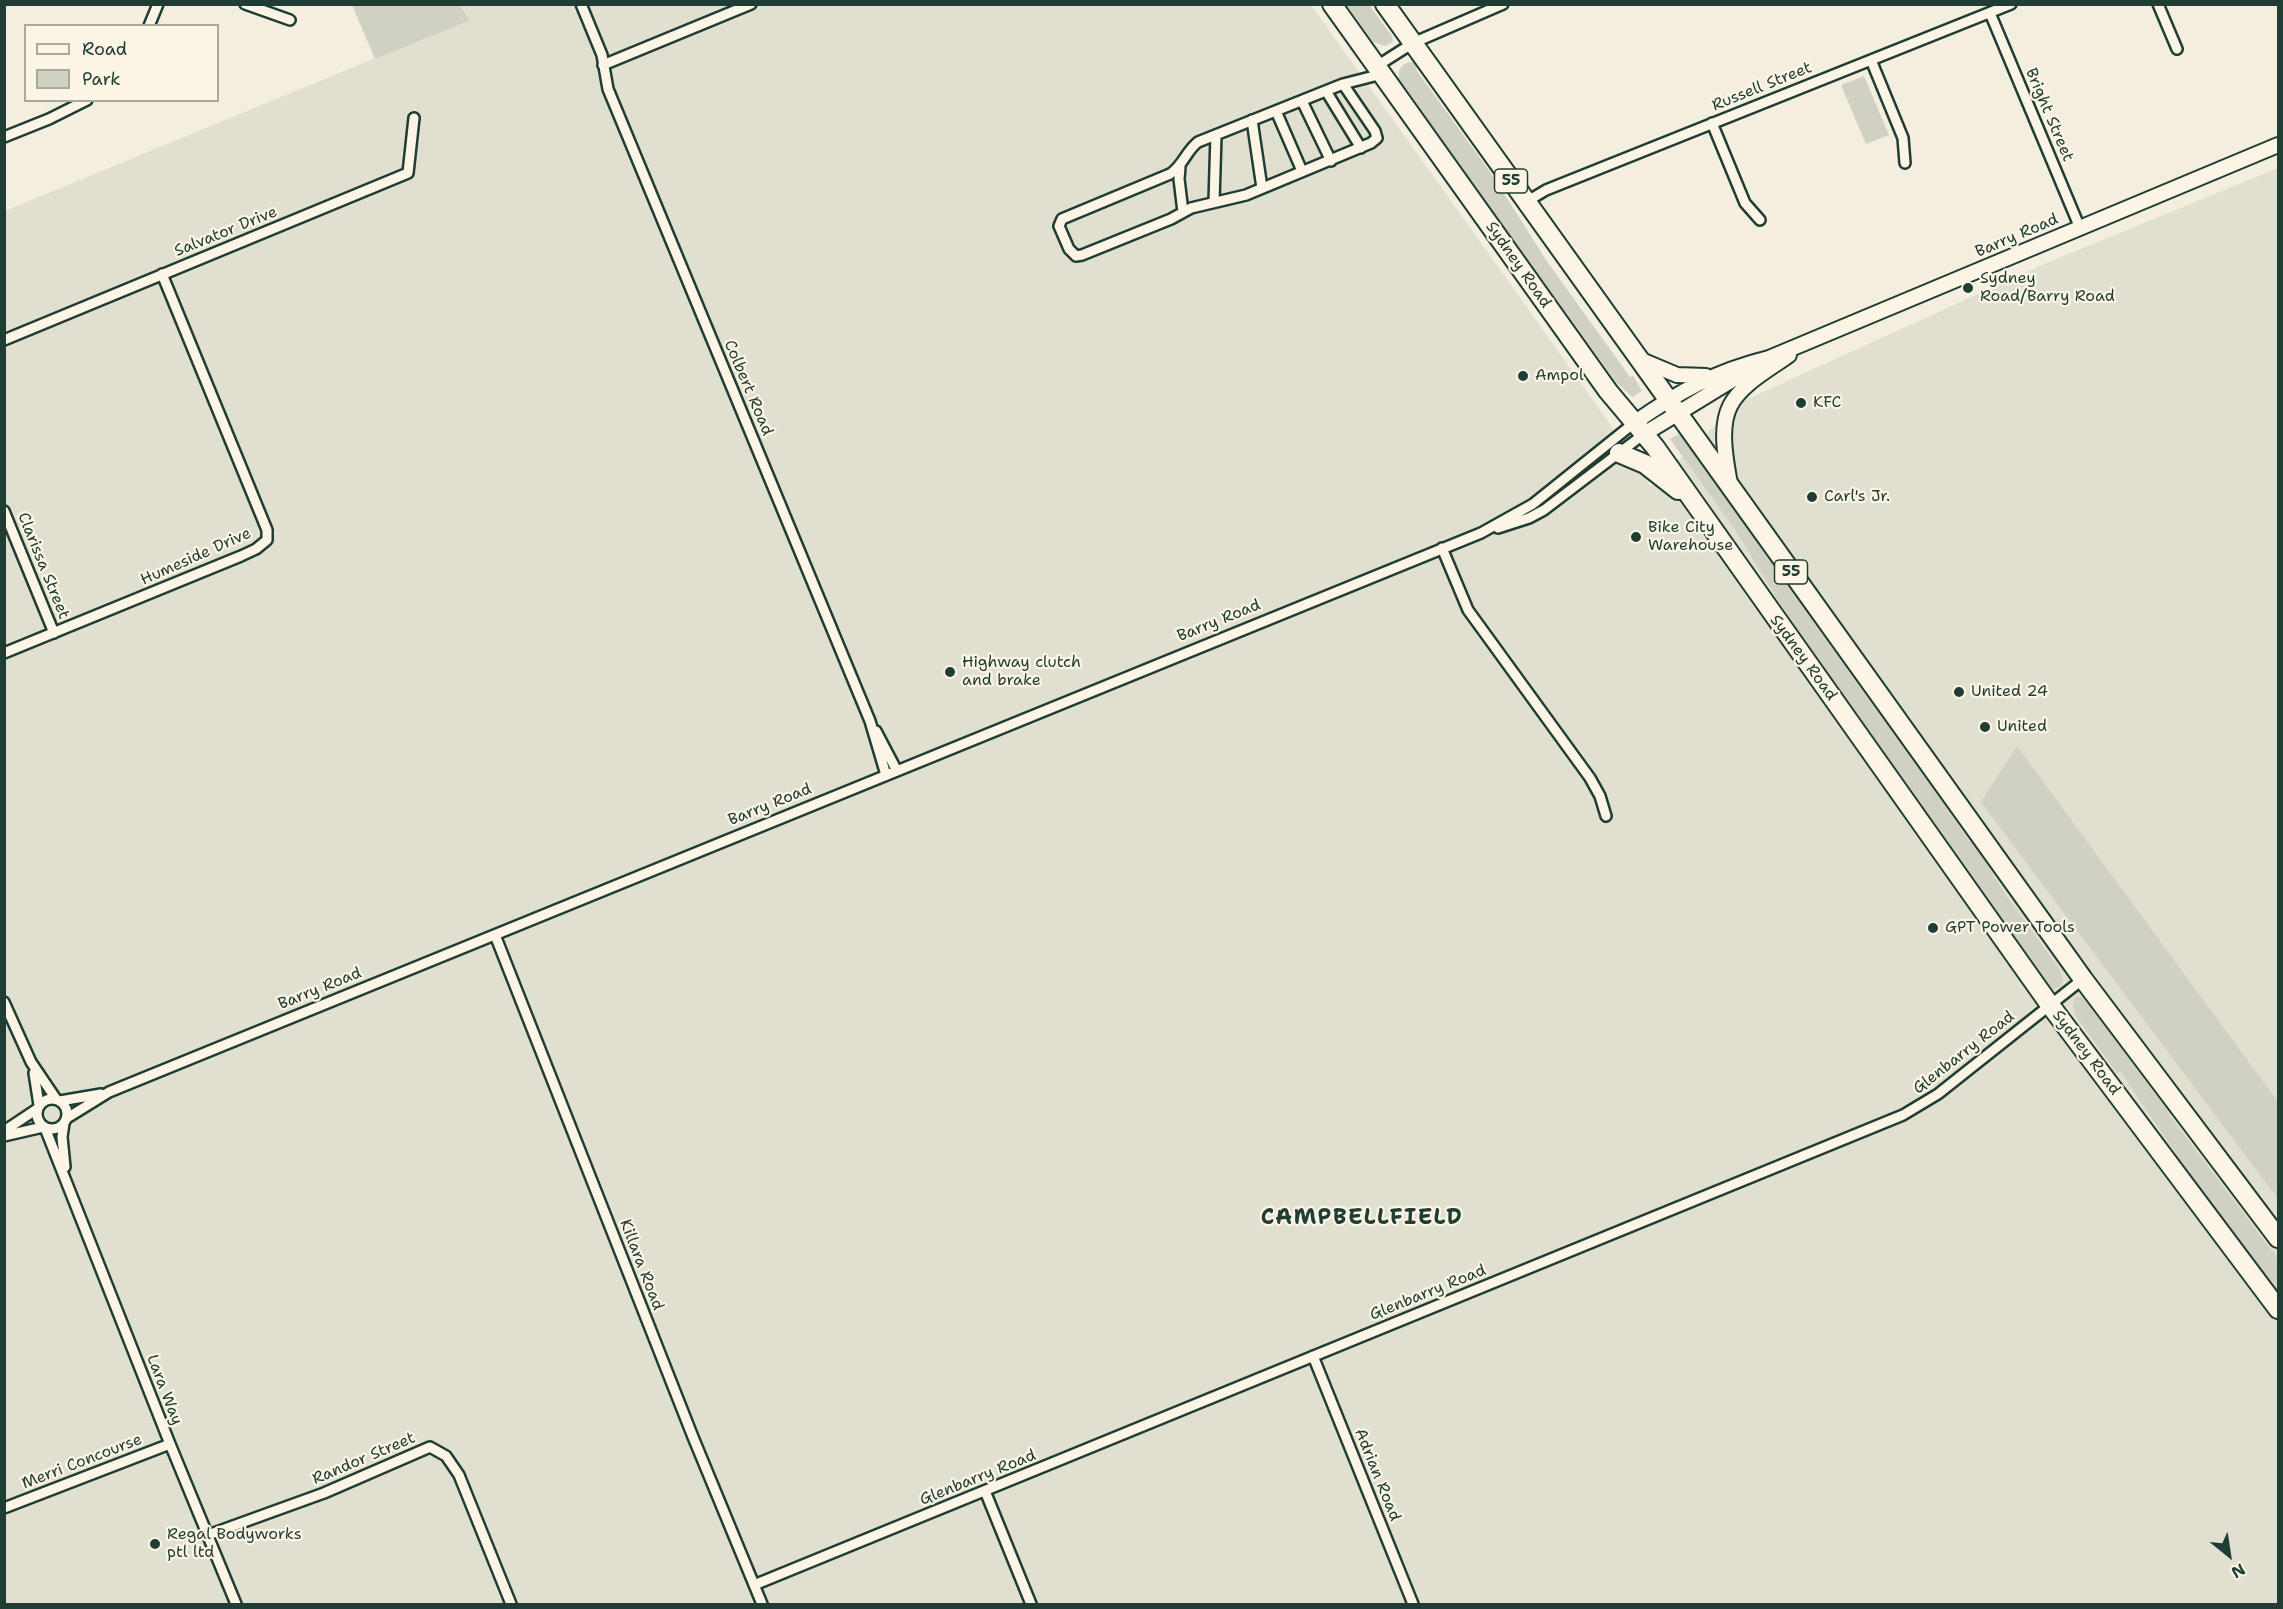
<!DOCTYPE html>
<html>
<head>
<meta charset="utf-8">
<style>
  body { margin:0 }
  #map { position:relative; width:2283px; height:1609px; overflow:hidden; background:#f3eede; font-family:"Shantell Sans",sans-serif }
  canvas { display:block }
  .frame { position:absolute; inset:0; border:6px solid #1f3d34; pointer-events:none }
  .legend { position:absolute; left:24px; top:24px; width:195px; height:78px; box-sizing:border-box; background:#fcf5e5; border:2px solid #a4ab9e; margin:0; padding:8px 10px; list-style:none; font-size:18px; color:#1f3d34 }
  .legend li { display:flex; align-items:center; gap:12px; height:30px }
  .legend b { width:30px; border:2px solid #a4ab9e }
  .north { position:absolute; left:2199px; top:1525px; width:60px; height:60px; -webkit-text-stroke:4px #fcf5e5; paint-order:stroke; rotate:150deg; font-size:16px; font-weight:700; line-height:24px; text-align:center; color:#1f3d34 }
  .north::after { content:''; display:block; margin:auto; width:21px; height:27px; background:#1f3d34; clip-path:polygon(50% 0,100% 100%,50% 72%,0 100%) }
</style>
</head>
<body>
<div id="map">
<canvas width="2283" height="1609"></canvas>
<div class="frame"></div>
<ul class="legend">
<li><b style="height:8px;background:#fcf5e5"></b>Road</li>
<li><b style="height:16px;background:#d0d1c2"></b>Park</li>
</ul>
<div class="north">N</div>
</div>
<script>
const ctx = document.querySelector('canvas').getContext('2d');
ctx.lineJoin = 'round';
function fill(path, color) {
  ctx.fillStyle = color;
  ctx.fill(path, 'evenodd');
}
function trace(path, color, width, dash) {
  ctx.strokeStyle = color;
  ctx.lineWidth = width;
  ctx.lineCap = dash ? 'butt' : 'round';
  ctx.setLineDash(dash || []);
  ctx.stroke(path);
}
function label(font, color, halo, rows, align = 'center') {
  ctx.font = font + ' "Shantell Sans",sans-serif';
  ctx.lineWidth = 4.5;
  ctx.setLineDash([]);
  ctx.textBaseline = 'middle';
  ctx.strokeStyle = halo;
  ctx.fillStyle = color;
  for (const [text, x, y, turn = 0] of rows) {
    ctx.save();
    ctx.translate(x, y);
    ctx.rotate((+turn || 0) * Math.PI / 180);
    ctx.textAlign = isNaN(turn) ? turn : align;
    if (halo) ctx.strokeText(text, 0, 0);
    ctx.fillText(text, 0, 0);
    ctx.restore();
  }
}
const built = new Path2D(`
  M461,5H1311L1603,414L1651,486L1739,403L2044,264L2278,168V1604H5V211L470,19Z`);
const green = new Path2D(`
  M352,5H460L470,20L375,59Z
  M1347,5H1369L1392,36L1393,42L1385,46L1373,42Z
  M1412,62L1416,64L1417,71L1493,176L1546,260L1630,377L1633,376L1642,391L1632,397L1616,382L1401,84C1396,74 1399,63 1412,62Z
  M1864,76L1889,135L1866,144L1841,85Z
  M1679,434L1689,444L1759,542L1757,544L1944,804L1969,841L1972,840L2005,894L2060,970L2063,981L2060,987L2054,989L2045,983L1834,684L1779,602L1736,531L1670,439Z
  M2017,746L2278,1102V1199L1981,802Z
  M2081,996C2099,1005 2156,1091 2172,1113L2169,1115L2278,1259V1290L2185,1167L2120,1071L2117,1073L2078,1019C2074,1013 2071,1005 2075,998Z`);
const street = new Path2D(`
  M245,4L290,20
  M581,4L602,55L608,89L870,721L886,775
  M2158,4L2177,49
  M1990,13L2080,228
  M149,26L158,4
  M1871,60L1903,138L1905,163
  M603,65L751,4
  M1377,66L1413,43L1503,4
  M1343,84L1375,131L1377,138L1371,143L1246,195L1191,208L1171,219L1082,255L1076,256L1069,249L1059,226L1062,219L1170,174C1183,166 1186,151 1198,142L1343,84L1382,74
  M1326,91L1361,148
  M1302,101L1331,161
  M1276,111L1302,171
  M1252,120L1262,188
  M1712,123L1745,203L1760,220
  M4,137L49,119L87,100
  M1180,167L1179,179L1183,212
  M1214,202L1216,135
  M1526,202L1546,190L2011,4
  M4,340L408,173L414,118
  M4,511L54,633
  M1498,528L1529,518L1544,510L1644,434
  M1442,548L1468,610L1590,778L1600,796L1606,816
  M4,653L241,556L256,549L267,540V530L162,274
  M876,731L897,771
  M495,935L693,1437L762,1604
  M4,1002L31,1062L56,1099
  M34,1073L39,1105
  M37 1114a15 15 0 1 1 30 0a15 15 0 1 1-30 0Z
  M60,1101L101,1094
  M67,1118L109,1092L1481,533L1533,504L1634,423
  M64,1123L62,1137L65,1167
  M45,1128L170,1444L236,1604
  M4,1131L37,1109
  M4,1136L43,1127
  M1313,1356L1413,1604
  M985,1491L1031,1604
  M4,1508L170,1444
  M208,1535L324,1493L430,1447L446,1456L459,1475L511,1604
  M754,1585L1903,1115L1938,1094L2083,979`);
const secondary = new Path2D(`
  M1639,359L1677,375L1706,376
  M1634,423C1678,392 1716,371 1769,358L2278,145
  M1644,434L1760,363
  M1730,484C1726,461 1719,428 1730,406C1741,384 1770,369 1789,355`);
const highway = new Path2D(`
  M1332,4L1608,391L1655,447L2050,1005L2278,1309
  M1385,4L2083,979L2278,1238
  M1619,453L1645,464L1678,490`);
const markers = [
  [1968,288,6,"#1f3d34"],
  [1523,376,6,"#1f3d34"],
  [1801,403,6,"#1f3d34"],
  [1812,497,6,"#1f3d34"],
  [1636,537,6,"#1f3d34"],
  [950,672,6,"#1f3d34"],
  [1959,692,6,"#1f3d34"],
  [1985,727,6,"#1f3d34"],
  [1933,928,6,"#1f3d34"],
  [155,1544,6,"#1f3d34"]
];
const shields = [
  [1511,181,33],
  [1791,572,33]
];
const shieldNames = [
  ["55",1511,181],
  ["55",1791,572]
];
const streetNames = [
  ["Russell Street",1762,87,-22],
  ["Bright Street",2049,115,67],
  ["Salvator Drive",226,232,-22],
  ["Barry Road",2017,236,-23],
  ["Sydney Road",1518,265,55],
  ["Colbert Road",748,388,67],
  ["Humeside Drive",196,557,-24],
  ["Clarissa Street",43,566,68],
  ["Barry Road",1219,621,-22],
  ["Sydney Road",1803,658,54],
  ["Barry Road",770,805,-22],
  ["Barry Road",320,989,-22],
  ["Glenbarry Road",1964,1053,-38],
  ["Sydney Road",2086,1053,53],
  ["Killara Road",641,1265,69],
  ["Glenbarry Road",1428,1293,-22],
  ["Lara Way",164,1390,69],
  ["Randor Street",364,1459,-23],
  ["Merri Concourse",82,1462,-21],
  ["Adrian Road",1377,1475,68],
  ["Glenbarry Road",978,1478,-22]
];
const poiNames = [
  ["Sydney",1980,279],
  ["Road/Barry Road",1980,297],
  ["Ampol",1535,376],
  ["KFC",1813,403],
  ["Carl's Jr.",1824,497],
  ["Bike City",1648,528],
  ["Warehouse",1648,546],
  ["Highway clutch",962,663],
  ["and brake",962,681],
  ["United 24",1971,692],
  ["United",1997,727],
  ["GPT Power Tools",1945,928],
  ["Regal Bodyworks",167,1535],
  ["ptl ltd",167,1553]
];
const districtNames = [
  ["CAMPBELLFIELD",1362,1218]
];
fill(built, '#e1dfd0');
fill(green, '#d0d1c2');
trace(street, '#1f3d34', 14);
trace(secondary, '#1f3d34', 18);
trace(highway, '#1f3d34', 22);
trace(street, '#fcf5e5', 9);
trace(secondary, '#fcf5e5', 14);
trace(highway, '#fcf5e5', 18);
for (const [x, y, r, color] of markers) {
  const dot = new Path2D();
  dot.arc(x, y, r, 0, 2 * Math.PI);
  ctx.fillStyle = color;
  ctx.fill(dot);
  trace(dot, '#fcf5e5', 2);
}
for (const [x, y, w] of shields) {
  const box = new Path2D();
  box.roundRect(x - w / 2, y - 12, w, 24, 4.5);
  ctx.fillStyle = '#fcf5e5';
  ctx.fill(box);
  trace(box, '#1f3d34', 1.5);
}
label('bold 15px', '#1f3d34', null, shieldNames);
label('16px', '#1f3d34', '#fcf5e5', streetNames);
label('16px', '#1f3d34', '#fcf5e5', poiNames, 'left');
ctx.letterSpacing = '1.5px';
label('bold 22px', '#1f3d34', '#fcf5e5', districtNames);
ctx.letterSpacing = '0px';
</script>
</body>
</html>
